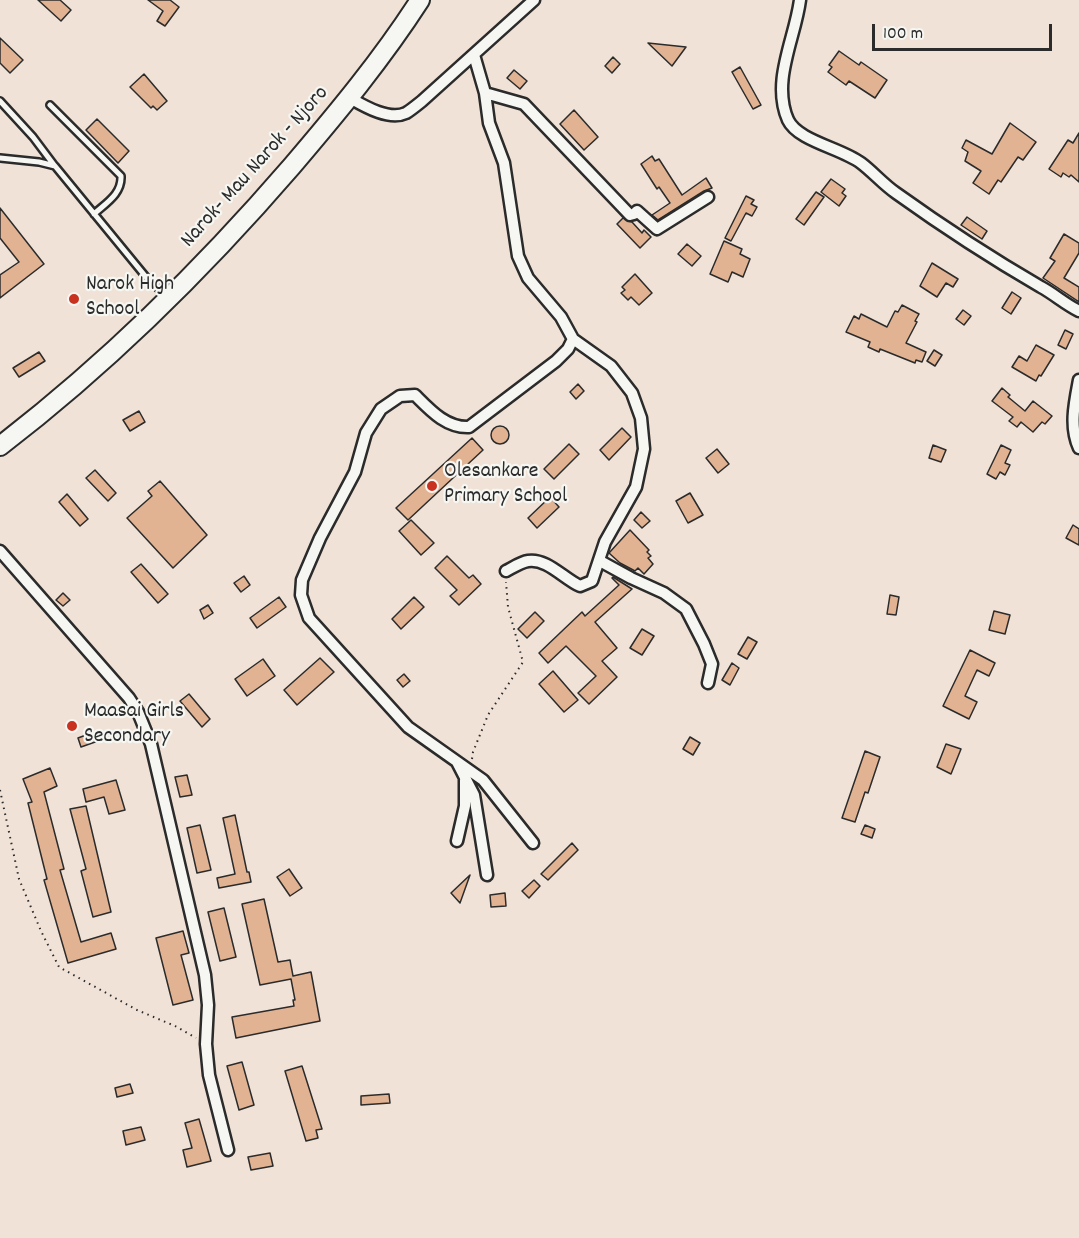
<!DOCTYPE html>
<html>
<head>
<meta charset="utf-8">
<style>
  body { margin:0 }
  #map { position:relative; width:1079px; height:1238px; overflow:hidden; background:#f0e2d6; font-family:Dekko,sans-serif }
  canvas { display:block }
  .scale { position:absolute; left:872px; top:24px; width:180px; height:27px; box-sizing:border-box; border:3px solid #2b2b2b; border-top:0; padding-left:8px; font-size:18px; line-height:21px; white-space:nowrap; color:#2b2b2b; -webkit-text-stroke:4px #f6f6f2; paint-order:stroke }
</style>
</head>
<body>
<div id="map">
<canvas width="1079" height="1238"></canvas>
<div class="scale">100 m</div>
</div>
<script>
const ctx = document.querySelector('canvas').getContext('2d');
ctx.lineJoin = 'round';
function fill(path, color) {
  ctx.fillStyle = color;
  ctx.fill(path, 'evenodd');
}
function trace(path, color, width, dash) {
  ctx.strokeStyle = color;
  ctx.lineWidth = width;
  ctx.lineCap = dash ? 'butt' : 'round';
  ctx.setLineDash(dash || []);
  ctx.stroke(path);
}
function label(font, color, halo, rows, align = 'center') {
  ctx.font = font + ' Dekko,sans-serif';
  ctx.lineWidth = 4.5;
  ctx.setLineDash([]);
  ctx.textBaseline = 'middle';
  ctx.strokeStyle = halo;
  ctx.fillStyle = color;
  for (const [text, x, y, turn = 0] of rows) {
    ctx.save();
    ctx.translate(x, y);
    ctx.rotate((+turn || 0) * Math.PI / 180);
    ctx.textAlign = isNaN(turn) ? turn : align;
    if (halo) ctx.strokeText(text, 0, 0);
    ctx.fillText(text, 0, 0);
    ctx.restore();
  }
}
const building = new Path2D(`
  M38,0H60L71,10L61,21Z
  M148,0H170L179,7L165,26L157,21L163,11Z
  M0,38L23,60L10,73L0,63Z
  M648,43L686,47L672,66Z
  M839,51L859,65L861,62L887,80L875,98L849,81L846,85L828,72L832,67L829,65Z
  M613,57L620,64L612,73L605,66Z
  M740,67L761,105L753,109L732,72Z
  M514,70L527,81L520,89L507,78Z
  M144,74L167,101L157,110L153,106L151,108L130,87Z
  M574,110L598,137L584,150L560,124Z
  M97,119L129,151L118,163L86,130Z
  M1010,123L1036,142L1023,160L1018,157L1001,182L998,180L989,194L973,183L981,171L965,161L968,152L962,148L966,140L992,154Z
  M1079,133V182L1071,175L1069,177L1063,173L1061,177L1049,169L1068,140L1073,143Z
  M652,156L655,161L659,159L682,195L706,178L712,188L704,191L658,220L652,215L670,203L659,187L657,189L641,164Z
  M831,179L845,189L842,193L846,196L839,206L821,192Z
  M816,192L824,197L804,225L796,219Z
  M746,196L754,200L751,204L757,207L752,216L746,213L731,241L725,238Z
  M0,208L44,264L0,298V275L19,262L0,238Z
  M967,217L987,231L982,239L961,225Z
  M623,218L632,222L642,233L644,230L651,237L640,248L617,224Z
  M1064,234L1079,243V253L1064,278L1079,287V302L1043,278L1055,261L1050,258Z
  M724,241L742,249L740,254L750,259L743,277L732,272L728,282L710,274Z
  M687,244L701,256L692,266L678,254Z
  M932,263L958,279L953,287L946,283L937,297L920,286Z
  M635,274L652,293L639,305L631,297L628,300L621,293L625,290L622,287Z
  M1012,292L1021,298L1011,314L1002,308Z
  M902,305L919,314L915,321L917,322L906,343L926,352L922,362L916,360L915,363L880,349L879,352L868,347L870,342L846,332L854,316L859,319L861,314L887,327L895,311L898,312Z
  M963,310L971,316L964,325L956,319Z
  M1065,330L1073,334L1066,349L1058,345Z
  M1036,345L1054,355L1041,376L1039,375L1036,381L1012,367L1019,356L1027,361Z
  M934,350L942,355L935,366L927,361Z
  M39,352L45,361L19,377L13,368Z
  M578,384L584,391L576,399L570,392Z
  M1002,388L1010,395L1008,397L1025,411L1033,401L1052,416L1045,424L1042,422L1033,432L1021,422L1017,427L1009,421L1013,417L992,401Z
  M139,411L145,422L130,431L123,420Z
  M491 435a9 9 0 1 1 18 0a9 9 0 1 1-18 0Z
  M622,428L631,437L609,460L600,450Z
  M472,438L483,450L408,520L396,508Z
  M569,444L579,454L554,479L544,469Z
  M933,445L946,450L941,462L929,458Z
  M1001,445L1011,450L1005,463L1010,465L1005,475L1000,472L996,479L987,474Z
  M717,449L729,464L718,473L706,458Z
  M95,470L116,493L108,501L86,478Z
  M160,481L207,535L173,568L127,518L152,496L148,491Z
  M690,493L703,515L688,523L676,501Z
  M67,494L88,519L80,526L59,502Z
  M550,497L559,507L537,528L528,518Z
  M641,512L650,521L642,528L634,520Z
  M411,520L434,543L421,555L399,531Z
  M1073,525L1079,529V545L1066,538Z
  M630,530L649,550L647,552L651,556L648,558L653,564L644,574L638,568L635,571L620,563L609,553Z
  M447,556L469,578L473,575L481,584L459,605L450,596L457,590L435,568Z
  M141,564L168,594L158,603L131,572Z
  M244,576L250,585L241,592L234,583Z
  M613,577L632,589L595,622L617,648L602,661L617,677L589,704L578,693L596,676L566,646L548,663L539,653L582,612L585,616L619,585L612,578Z
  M63,593L70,600L63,606L56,600Z
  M890,595L899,597L896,615L887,614Z
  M279,597L286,607L257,628L250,618Z
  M414,597L424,607L401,629L392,619Z
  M208,605L213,613L204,619L200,610Z
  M994,611L1010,615L1005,634L989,630Z
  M535,612L544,621L527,638L518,629Z
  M642,629L654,636L642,655L630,648Z
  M748,637L757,642L747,659L738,654Z
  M970,650L995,663L989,676L977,670L965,696L977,702L969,719L943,706Z
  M320,658L334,672L297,705L284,690Z
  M263,659L275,676L247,696L235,679Z
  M732,663L739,668L730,685L722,680Z
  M553,671L578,700L564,712L539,684Z
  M404,674L410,681L403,687L397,680Z
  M189,694L210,719L202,727L180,701Z
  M94,732L98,741L81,747L78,738Z
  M690,737L700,743L693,755L683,749Z
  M946,744L961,749L951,774L937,767Z
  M865,751L880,757L868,793L865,792L855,822L842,818Z
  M50,768L57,786L44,792L64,869L60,870L81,942L111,933L116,949L68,963L44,880L47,879L28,803L32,802L23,779Z
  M187,775L192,795L180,797L175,777Z
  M116,780L125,810L109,814L104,797L86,802L83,789Z
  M86,806L111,912L93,917L81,871L86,869L70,809Z
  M235,815L247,872H249L251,882L219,888L217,878L235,874L223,818Z
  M200,825L211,870L197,873L187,828Z
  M865,825L875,829L872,838L861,834Z
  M572,843L578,850L548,880L541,874Z
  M289,869L302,888L290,896L277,877Z
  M470,875L460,903L451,893Z
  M534,880L540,886L529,898L522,891Z
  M505,893L506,906L491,907L490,895Z
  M264,899L278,962L290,960L293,976L311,972L320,1021L236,1038L232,1017L294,1006L293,1000H295L291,979L260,985L242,904Z
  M224,908L236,957L220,961L208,912Z
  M183,931L189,953L181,955L193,1000L173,1005L156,938Z
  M242,1062L254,1105L239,1110L227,1066Z
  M302,1066L322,1129L316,1130L318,1138L306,1141L285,1071Z
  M130,1084L133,1093L117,1097L115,1088Z
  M389,1094L390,1103L361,1105V1096Z
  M199,1119L211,1161L187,1167L183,1150L192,1148L185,1123Z
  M141,1127L145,1140L126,1145L123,1131Z
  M270,1153L273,1166L251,1170L248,1157Z`);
const path = new Path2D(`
  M472,759L473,752L488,715L523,662L508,607L506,582
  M0,790L19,879L41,931L59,967L137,1010L175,1026L196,1038`);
const service = new Path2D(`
  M0,101L33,137L54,165
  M50,105L121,176C122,194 106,203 94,214
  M0,158L39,162L55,166L146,277L167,297`);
const minor = new Path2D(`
  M800,0C795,39 771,81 788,120C798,141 841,148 861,163C873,172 883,184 896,193C942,226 991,258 1041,287C1054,294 1065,304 1079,311
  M474,55L485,93L524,104L630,215L634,214L637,211L657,229L708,197
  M485,93L489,123L504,163L518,256L528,278L561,317L573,339L568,349L556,361L469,427C446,428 430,410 415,395L400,396L381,409L366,433L355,472L320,538L302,580L301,595L309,618L408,727L483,780L533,843
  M350,98C364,106 389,121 406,113C411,110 417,105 422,101L534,0
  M1079,380C1075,401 1069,427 1079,448
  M0,551L129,698L138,712L151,744L205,975L208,1005L206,1044L209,1075L228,1150
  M600,561L631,578L664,593L686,609L704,644L712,664L708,683
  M506,571C512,568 521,562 528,561C547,558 564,579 580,586L592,581L605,542L636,487L644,449L641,418L632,393L611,366L573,339
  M457,762L474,795L487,875
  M457,841L465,806V780`);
const trunk = new Path2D(`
  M0,446C107,364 204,268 292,166C338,112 382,59 420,0`);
const markers = [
  [74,299,6,"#c8321e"],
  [432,486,6,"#c8321e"],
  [72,726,6,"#c8321e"]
];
const streetNames = [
  ["Narok- Mau Narok - Njoro",256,168,-48]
];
const poiNames = [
  ["Narok High",86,286],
  ["School",86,311],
  ["Olesankare",444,473],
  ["Primary School",444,498],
  ["Maasai Girls",84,713],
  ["Secondary",84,738]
];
fill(building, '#e2b393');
trace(building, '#2b2b2b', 1.5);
trace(service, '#2b2b2b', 10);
trace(minor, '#2b2b2b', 15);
trace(trunk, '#2b2b2b', 22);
trace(path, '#2b2b2b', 2, [1.5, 4.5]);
trace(service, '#f6f6f2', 5);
trace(minor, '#f6f6f2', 10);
trace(trunk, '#f6f6f2', 18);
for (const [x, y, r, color] of markers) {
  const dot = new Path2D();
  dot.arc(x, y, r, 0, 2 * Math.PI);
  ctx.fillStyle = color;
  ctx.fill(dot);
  trace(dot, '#f6f6f2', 2);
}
label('22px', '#2b2b2b', '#f6f6f2', streetNames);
label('22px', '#2b2b2b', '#f6f6f2', poiNames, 'left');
</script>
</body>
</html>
